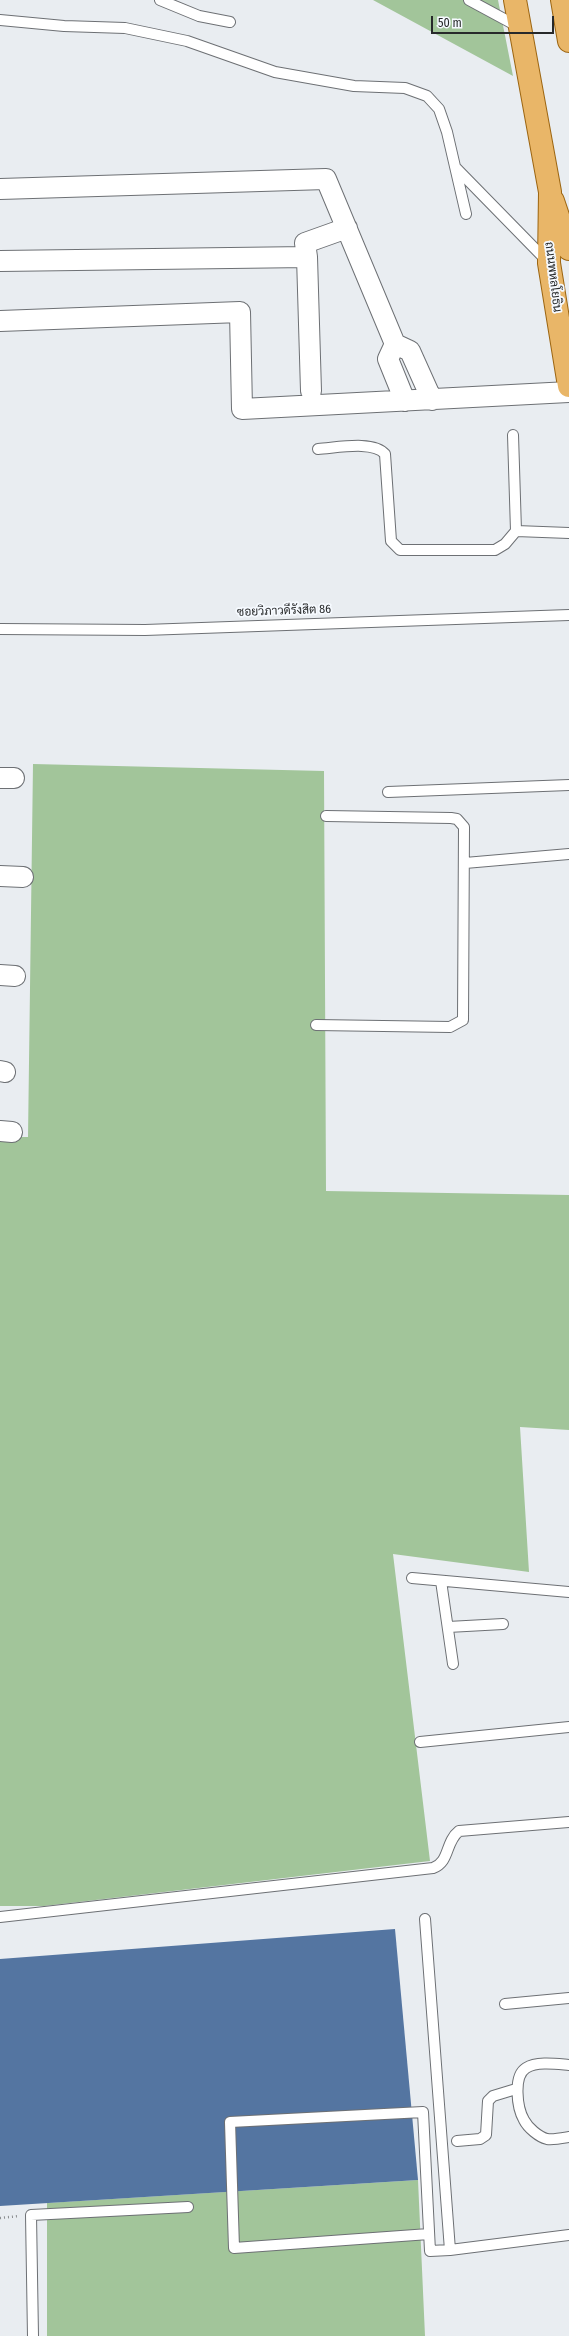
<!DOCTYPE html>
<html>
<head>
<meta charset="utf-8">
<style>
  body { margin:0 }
  #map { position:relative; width:569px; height:2336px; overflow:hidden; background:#e9edf1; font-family:"Fira Sans Condensed",sans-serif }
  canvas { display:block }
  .scale { position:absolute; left:431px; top:16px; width:123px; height:18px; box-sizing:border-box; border:2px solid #27292a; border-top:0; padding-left:5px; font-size:12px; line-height:14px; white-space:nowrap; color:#27292a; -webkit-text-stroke:3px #f6faff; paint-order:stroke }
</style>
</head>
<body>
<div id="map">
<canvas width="569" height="2336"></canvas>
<div class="scale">50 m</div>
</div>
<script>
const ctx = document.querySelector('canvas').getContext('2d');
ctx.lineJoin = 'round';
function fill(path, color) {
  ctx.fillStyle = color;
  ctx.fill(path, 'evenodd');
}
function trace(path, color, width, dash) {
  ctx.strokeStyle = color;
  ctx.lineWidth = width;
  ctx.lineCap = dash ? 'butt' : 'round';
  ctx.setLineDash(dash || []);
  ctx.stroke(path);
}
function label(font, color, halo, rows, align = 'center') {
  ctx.font = font + ' "Fira Sans Condensed",Sarabun,sans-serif';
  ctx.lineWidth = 3.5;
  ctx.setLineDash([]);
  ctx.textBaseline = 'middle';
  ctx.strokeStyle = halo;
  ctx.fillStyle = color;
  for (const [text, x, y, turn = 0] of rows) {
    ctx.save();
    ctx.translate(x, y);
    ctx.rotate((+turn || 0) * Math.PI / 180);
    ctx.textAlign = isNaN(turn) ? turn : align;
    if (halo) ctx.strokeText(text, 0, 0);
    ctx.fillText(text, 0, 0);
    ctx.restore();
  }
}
const green = new Path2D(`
  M373,0H498L513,76Z
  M33,764L324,771L326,1191L569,1195V1430L520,1427L529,1572L393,1554L430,1861L44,1906H0V1137H28Z
  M418,2180L425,2336H47V2203Z`);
const building = new Path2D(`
  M395,1929L418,2180L0,2206V1959Z`);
const path = new Path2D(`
  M0,2218L19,2216`);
const lane = new Path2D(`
  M160,0L199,16L230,22
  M469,0L519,27
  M0,20L64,26L125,28L187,41L275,72L354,86L405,88L427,96L439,109L447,132L466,214
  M456,168L547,261
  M513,435L516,531
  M318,449C336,448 373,440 385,454L391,541L400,550H495L505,544L516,531L569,533
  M0,629L145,630L569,615
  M388,792L569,785
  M465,863L569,854
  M316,1025L450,1027L463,1020L464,827L457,819L451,818L326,816
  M412,1578L569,1592
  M441,1581L453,1664
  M448,1627L503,1624
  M420,1742L569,1727
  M0,1917L433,1868C450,1862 445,1842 459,1831L569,1822
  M425,1919L450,2250
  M505,2004L569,1998
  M569,2065C557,2064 537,2061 526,2068C513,2076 517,2108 524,2120C528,2128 539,2137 547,2139C553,2140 563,2138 569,2137
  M457,2141L480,2139L486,2135L488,2101L493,2096L516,2089
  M429,2234L234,2248L230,2122L423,2112L430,2251L450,2250L569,2235
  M33,2336L31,2215L188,2207`);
const street = new Path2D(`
  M0,189L326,179L395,344L410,351L432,400
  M307,257L311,391
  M0,261L307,257L305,243L347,228
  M0,321L240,312L242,409L569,392
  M395,344L388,359L405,401
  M0,778H14
  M0,876L23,877
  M0,975L15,976
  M0,1071L5,1072
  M0,1131L12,1132`);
const primary = new Path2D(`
  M515,0L550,192L549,263L569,386
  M562,0L569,41
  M553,201L569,249`);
const streetNames = [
  ["ถนนพหลโยธิน",553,277,83],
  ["ซอยวิภาวดีรังสิต 86",284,611,-2]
];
fill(green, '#a2c59a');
fill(building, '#5475a1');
trace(lane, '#6d7074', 12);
trace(street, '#6d7074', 22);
trace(primary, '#9c6511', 24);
trace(path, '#898c8e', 2.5, [1, 3]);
trace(lane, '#fff', 10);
trace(street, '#fff', 20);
trace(primary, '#e9b668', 22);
label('12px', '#27292a', '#f6faff', streetNames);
</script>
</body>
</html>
